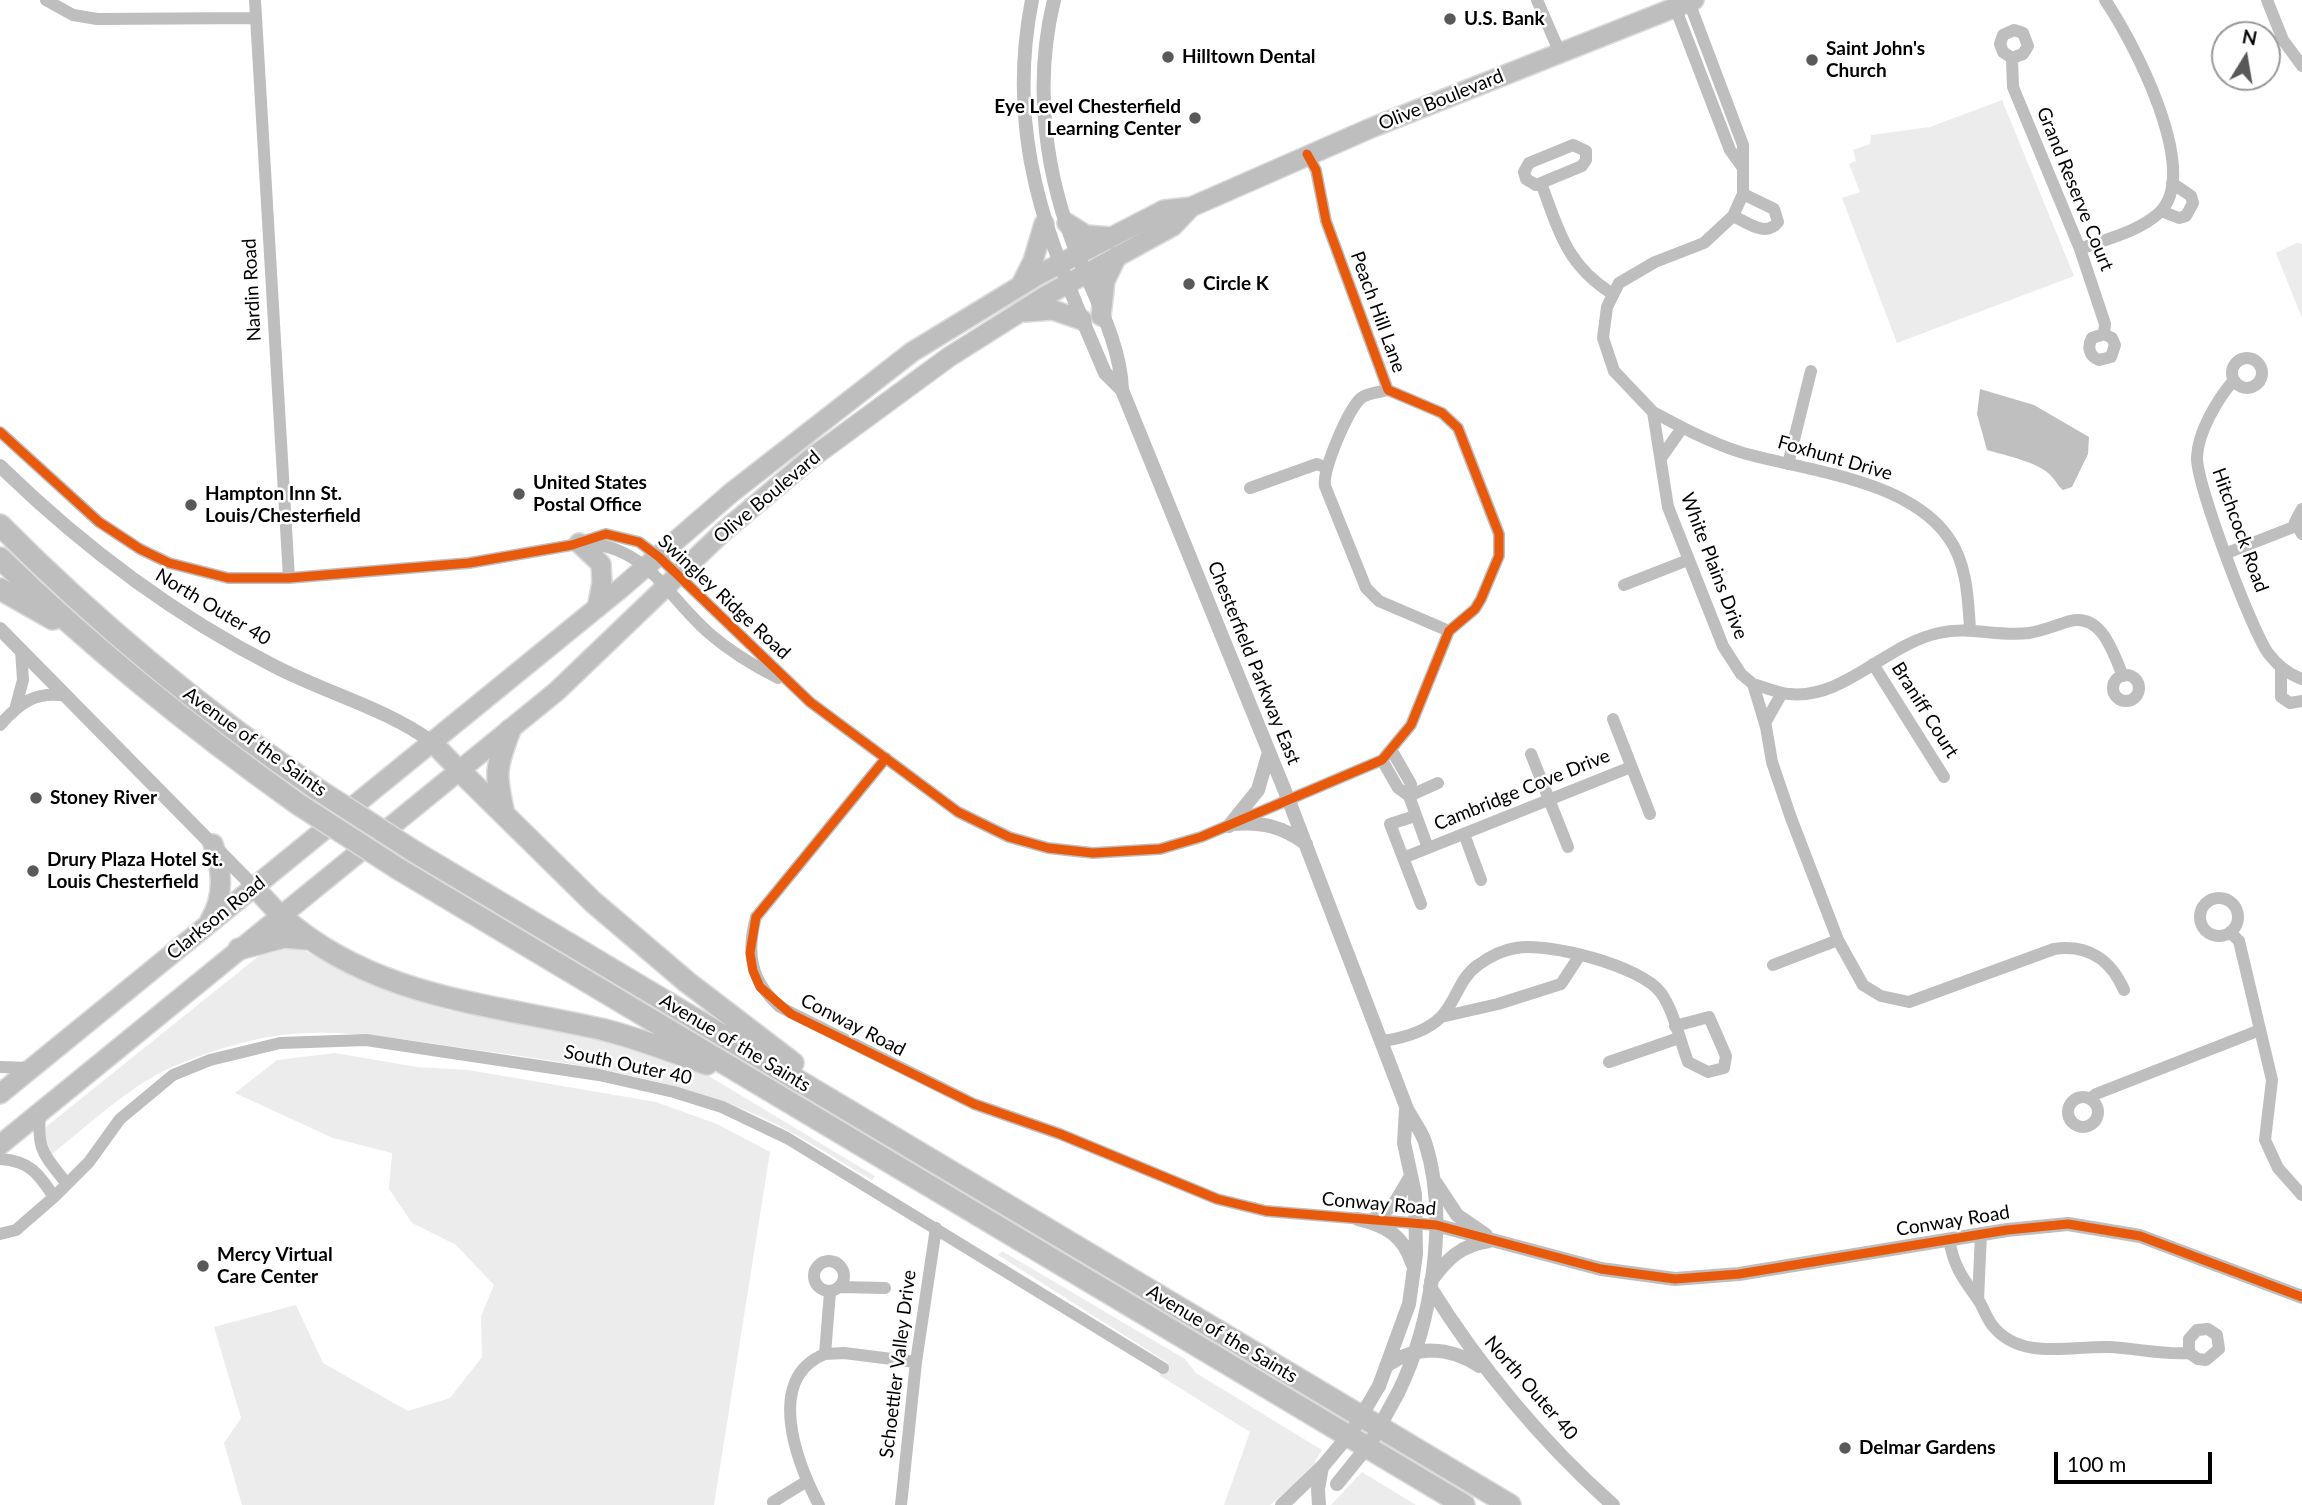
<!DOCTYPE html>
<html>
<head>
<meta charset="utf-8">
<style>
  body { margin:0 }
  #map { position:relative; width:2302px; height:1505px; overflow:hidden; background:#fff; font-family:Lato,sans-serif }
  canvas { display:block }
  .north { position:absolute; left:2211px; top:21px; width:70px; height:70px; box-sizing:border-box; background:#fff; border:2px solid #999; border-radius:50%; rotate:11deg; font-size:19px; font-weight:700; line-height:28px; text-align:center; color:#000 }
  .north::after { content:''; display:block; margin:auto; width:24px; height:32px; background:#595959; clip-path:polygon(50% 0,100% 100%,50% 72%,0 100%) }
  .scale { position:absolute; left:2054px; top:1452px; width:158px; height:32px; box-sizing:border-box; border:4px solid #000; border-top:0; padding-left:9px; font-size:21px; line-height:24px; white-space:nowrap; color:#000; -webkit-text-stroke:5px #fff; paint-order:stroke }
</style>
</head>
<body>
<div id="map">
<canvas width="2302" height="1505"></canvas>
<div class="north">N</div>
<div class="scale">100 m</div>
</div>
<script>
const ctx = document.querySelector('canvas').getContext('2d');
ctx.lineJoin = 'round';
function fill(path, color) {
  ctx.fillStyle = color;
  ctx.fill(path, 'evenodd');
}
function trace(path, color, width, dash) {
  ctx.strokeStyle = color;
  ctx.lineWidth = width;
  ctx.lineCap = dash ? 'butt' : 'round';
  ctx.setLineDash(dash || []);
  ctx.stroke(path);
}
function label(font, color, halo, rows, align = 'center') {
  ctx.font = font + ' Lato,sans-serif';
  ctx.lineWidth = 5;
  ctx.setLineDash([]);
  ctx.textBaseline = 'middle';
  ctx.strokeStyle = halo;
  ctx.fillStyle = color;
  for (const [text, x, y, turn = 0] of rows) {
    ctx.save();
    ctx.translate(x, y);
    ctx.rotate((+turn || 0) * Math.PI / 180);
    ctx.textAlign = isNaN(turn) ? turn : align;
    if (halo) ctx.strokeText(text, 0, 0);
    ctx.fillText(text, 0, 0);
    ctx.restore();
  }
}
const green = new Path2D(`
  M2002,100L2074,276L1897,343L1842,198L1860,192L1849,164L1856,161L1853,150L1870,144L1871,135L1930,127Z
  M2296,243L2302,244V318L2276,253Z
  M270,947H297L364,982L446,1010L589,1034L630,1044L702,1072L875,1176L872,1180C829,1155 785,1125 737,1107C650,1073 556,1061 463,1048C400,1039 333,1026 268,1037C236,1043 202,1054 172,1067C128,1087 90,1124 52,1154L45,1152L37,1134Z
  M335,1053L417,1067L468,1070L656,1102L717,1124L770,1152L714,1505H242L224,1443L241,1418L214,1327L296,1305L323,1363L408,1411L450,1398L482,1357L481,1316L494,1285L456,1245L412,1223L389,1189L392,1153L333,1138L235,1093L277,1060Z
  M1002,1251L1185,1359L1196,1373L1322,1450L1315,1461L1317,1465L1270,1505H1224L1250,1432L1159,1375L1168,1363L998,1255Z
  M1362,1472L1416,1505H1331Z`);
const water = new Path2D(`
  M1980,389L2034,405L2089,437L2088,454L2072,487L2063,490C2057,485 2057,482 2052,477C2042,463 2004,455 1987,450L1977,414Z`);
const minor = new Path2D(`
  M46,0L73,15L97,19L255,18
  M255,0L289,578
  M1537,0L1560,53
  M2267,0L2283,40L2302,66
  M1689,2L1743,145V194L1733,216L1704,243L1655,262L1619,283L1607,307L1603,338L1614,371L1653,412L1668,507L1723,646L1741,674L1753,684L1766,727L1772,762L1791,818L1838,940L1863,985L1881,996L1909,1002L2054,949C2088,944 2111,960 2124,990
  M1675,7L1730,150L1743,168
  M2012,58L2003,52L2000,44L2003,35L2014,30L2023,33L2028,46L2023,54L2012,58L2013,87L2080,249L2105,324L2104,334L2112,338L2115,345L2111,357L2099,360C2089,356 2087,347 2092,338L2104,334
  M1573,145L1586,151V160L1582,166L1536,185L1526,179L1524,172L1529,163Z
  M1541,183C1559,231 1566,264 1611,293
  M2161,211L2179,218L2186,216L2193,203L2191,196L2172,183
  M1733,216C1747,222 1766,238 1778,222L1774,209L1743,194
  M2080,249C2106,239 2138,232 2159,213C2203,173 2132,39 2105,0
  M2232 373a15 15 0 1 1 30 0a15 15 0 1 1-30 0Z
  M2233,381C2217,400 2198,432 2197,457C2196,484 2252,631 2268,653C2277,665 2288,674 2302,679
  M1388,390C1380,392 1367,393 1361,398C1348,410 1322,470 1325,486L1366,588L1379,601L1449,631
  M1653,412C1681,427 1709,442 1740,452C1804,471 1906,478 1948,537C1967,563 1968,598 1970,629
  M0,432L99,522L140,549L169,563L228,578H289L469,563L572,545L606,534L639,542L659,557L810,702L958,812L1009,837L1048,848L1093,853L1160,849L1201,837L1382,760L1411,725L1449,631L1475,609L1481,599L1499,556V534L1458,428L1442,413L1388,390L1326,221L1316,170L1307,154
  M1661,458L1682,428
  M1788,464L1811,371
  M1250,488L1317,464L1327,468
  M2302,509L2295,522L2302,534
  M583,543C648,546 666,596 710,634C731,652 754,666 778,678
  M2227,553L2296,526
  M1624,585L1688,560
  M1873,664L1944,777
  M2281,667V697L2290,703L2302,701
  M2113 688a13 13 0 1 1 26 0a13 13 0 1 1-26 0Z
  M1753,684C1764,687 1777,693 1789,694C1844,700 1886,644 1939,633C1969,626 1998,637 2029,633C2043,631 2056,625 2070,621C2102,613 2113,653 2123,676
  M16,706L23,680L21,650
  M1613,719L1650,814
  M1765,723L1782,693
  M0,725C20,702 36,691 67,696
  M1392,751L1411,784L1409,796L1428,848
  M1531,754L1568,847
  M886,758L756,917C746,954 751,981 780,1007L974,1104L1060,1134L1217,1199L1266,1211L1436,1225
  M1382,760L1398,788L1409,796
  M1409,796L1438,783
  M1415,816L1390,824L1421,904
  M1464,834L1481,880
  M1403,858L1631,767
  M2200 917a19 19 0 1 1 38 0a19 19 0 1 1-38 0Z
  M2230,932L2239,941L2272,1080L2265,1140L2278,1168L2302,1195
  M1773,965L1838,940
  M1441,1017L1498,1004L1561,984L1580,955
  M1383,1041C1403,1038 1426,1032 1441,1017C1456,1002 1459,978 1478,965C1489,957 1502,950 1516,948C1549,942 1641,966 1661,993C1674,1011 1680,1041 1688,1062L1708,1072L1724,1068L1726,1056L1709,1017L1675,1026
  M1609,1062L1679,1038
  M0,1067L32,1068
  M2068 1112a15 15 0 1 1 30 0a15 15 0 1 1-30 0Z
  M2090,1099L2096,1094L2260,1030
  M40,1112C37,1151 43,1153 66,1183
  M0,1159C30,1161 38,1173 54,1197
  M0,1234L16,1230L54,1197L89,1162L120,1119L173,1075L210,1060L280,1043L366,1040L599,1075L674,1092L722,1107L787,1138L1163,1368
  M1949,1239C1954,1268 1963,1278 1979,1301C1984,1309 1986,1317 1992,1325C2020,1361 2069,1346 2108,1347C2135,1348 2162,1355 2189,1353L2198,1359L2206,1360L2219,1349L2217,1335L2208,1329L2197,1330L2189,1339V1353
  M814 1276a15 15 0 1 1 30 0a15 15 0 1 1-30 0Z
  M840,1287L885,1288
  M1978,1300L1981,1234
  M825,1354L844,1353L916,1362
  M774,1505L773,1502L807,1481
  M819,1505C797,1463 764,1378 825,1354L830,1292
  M901,1505L916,1362L936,1228`);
const tertiary = new Path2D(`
  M1032,0C1004,143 1050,244 1105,373L1122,390L1289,801L1407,1109C1412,1119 1421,1130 1425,1142C1449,1216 1432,1324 1398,1393
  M1054,0C1033,86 1045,177 1079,258C1096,300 1121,346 1122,390
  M0,466C82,546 172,614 274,666C326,693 385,708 432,742
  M0,629L254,887
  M1233,824C1262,822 1282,826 1306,844
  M1229,826L1258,790L1269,752
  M1436,1183L1457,1215L1486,1235
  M1358,1219C1386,1226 1403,1235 1412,1263
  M1373,1220L1395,1203L1411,1176
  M1436,1225L1601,1269L1675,1279L1739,1274L2007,1230L2068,1224L2140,1236L2302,1297
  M1431,1281C1447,1259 1461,1245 1489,1241
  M1430,1287C1479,1366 1543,1443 1613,1505
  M1386,1366C1416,1345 1449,1346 1479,1366
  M1379,1386L1409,1304L1416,1254L1415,1194L1404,1143L1406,1110
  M1282,1505L1323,1466
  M1319,1505L1318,1489L1322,1467`);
const primary = new Path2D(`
  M1067,223L1086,235L1112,237
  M1021,285L1033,261L1044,224
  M1025,312L1053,310L1082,320
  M1101,316L1105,281L1117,256
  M579,543L601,564L602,583L597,608
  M432,742L460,771
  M254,887L281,916
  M210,920C225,896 222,869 213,844
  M0,1094L620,589L731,493L912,352L1040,274L1164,210L1191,207L1371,128L1694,0
  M0,1145L557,691L724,531L810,459L949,357L1047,295L1173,226L1191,207`);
const motorway = new Path2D(`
  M0,525C97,623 204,711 317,789
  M0,558C93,649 193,729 298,804
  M0,589L53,619
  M460,771L593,902L687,982L793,1063
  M504,814C495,775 495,768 510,730
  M415,852L1510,1505
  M397,868L1464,1505
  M281,916C373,998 491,1004 605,1030C640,1039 673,1052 707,1064
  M239,949L284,937L307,939`);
const tertiaryBridge = new Path2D(`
  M1323,1466L1353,1430L1379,1386
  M1337,1484L1371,1442L1398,1393`);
const motorwayBridge = new Path2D(`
  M317,789L415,852
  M298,804L397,868`);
const cycleway = new Path2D(`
  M0,432L99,522L140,549L169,563L228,578H289L469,563L572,545L606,534L639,542L659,557L810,702L958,812L1009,837L1048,848L1093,853L1160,849L1201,837L1382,760L1411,725L1449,631L1475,609L1481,599L1499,556V534L1458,428L1442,413L1388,390L1326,221L1316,170L1307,154
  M886,758L756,917L750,953L753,971L760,987L791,1014L974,1104L1060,1134L1217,1199L1266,1211L1436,1225L1601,1269L1675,1279L1739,1274L2007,1230L2068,1224L2140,1236L2302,1297`);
const markers = [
  [1450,19,7,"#595959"],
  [1168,57,7,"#595959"],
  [1812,60,7,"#595959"],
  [1195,118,7,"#595959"],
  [1189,284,7,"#595959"],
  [519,494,7,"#595959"],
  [191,505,7,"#595959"],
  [36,798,7,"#595959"],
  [33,871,7,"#595959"],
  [203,1266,7,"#595959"],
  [1845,1448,7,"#595959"]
];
const poiNames = [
  ["U.S. Bank",1464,19],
  ["Saint John's",1826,49],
  ["Church",1826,71],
  ["Hilltown Dental",1182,57],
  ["Eye Level Chesterfield",1181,107,"right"],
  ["Learning Center",1181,129,"right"],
  ["Circle K",1203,284],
  ["United States",533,483],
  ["Postal Office",533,505],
  ["Hampton Inn St.",205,494],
  ["Louis/Chesterfield",205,516],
  ["Stoney River",50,798],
  ["Drury Plaza Hotel St.",47,860],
  ["Louis Chesterfield",47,882],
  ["Mercy Virtual",217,1255],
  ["Care Center",217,1277],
  ["Delmar Gardens",1859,1448]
];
const streetNames = [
  ["Olive Boulevard",1441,100,-22],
  ["Grand Reserve Court",2075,189,68],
  ["Nardin Road",252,290,-93],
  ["Peach Hill Lane",1378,312,70],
  ["Foxhunt Drive",1835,458,16],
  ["Olive Boulevard",767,497,-40],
  ["Hitchcock Road",2240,530,70],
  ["White Plains Drive",1714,566,69],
  ["Swingley Ridge Road",724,597,43],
  ["North Outer 40",213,607,31],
  ["Chesterfield Parkway East",1254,663,68],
  ["Braniff Court",1925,710,58],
  ["Avenue of the Saints",255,742,36],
  ["Cambridge Cove Drive",1522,790,-22],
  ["Clarkson Road",216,918,-39],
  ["Conway Road",853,1025,27],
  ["Avenue of the Saints",735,1043,31],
  ["South Outer 40",628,1065,12],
  ["Conway Road",1379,1204,5],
  ["Conway Road",1953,1221,-9],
  ["Avenue of the Saints",1222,1334,31],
  ["Schoettler Valley Drive",898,1364,-83],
  ["North Outer 40",1531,1388,49]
];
fill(green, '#ececec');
fill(water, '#bfbfbf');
trace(primary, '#dbdbdb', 22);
trace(motorway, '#dbdbdb', 24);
trace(minor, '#bebebe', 12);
trace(tertiary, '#bebebe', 14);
trace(primary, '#bebebe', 19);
trace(motorway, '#bebebe', 21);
trace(motorwayBridge, '#dbdbdb', 24, []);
trace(tertiaryBridge, '#bebebe', 14);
trace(motorwayBridge, '#bebebe', 21);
trace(cycleway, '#e8590c', 9);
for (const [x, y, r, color] of markers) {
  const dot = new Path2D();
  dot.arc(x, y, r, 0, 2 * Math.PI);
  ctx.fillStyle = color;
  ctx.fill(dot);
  trace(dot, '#fff', 2.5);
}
label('bold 19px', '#000', '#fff', poiNames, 'left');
label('19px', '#000', '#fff', streetNames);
</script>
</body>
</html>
